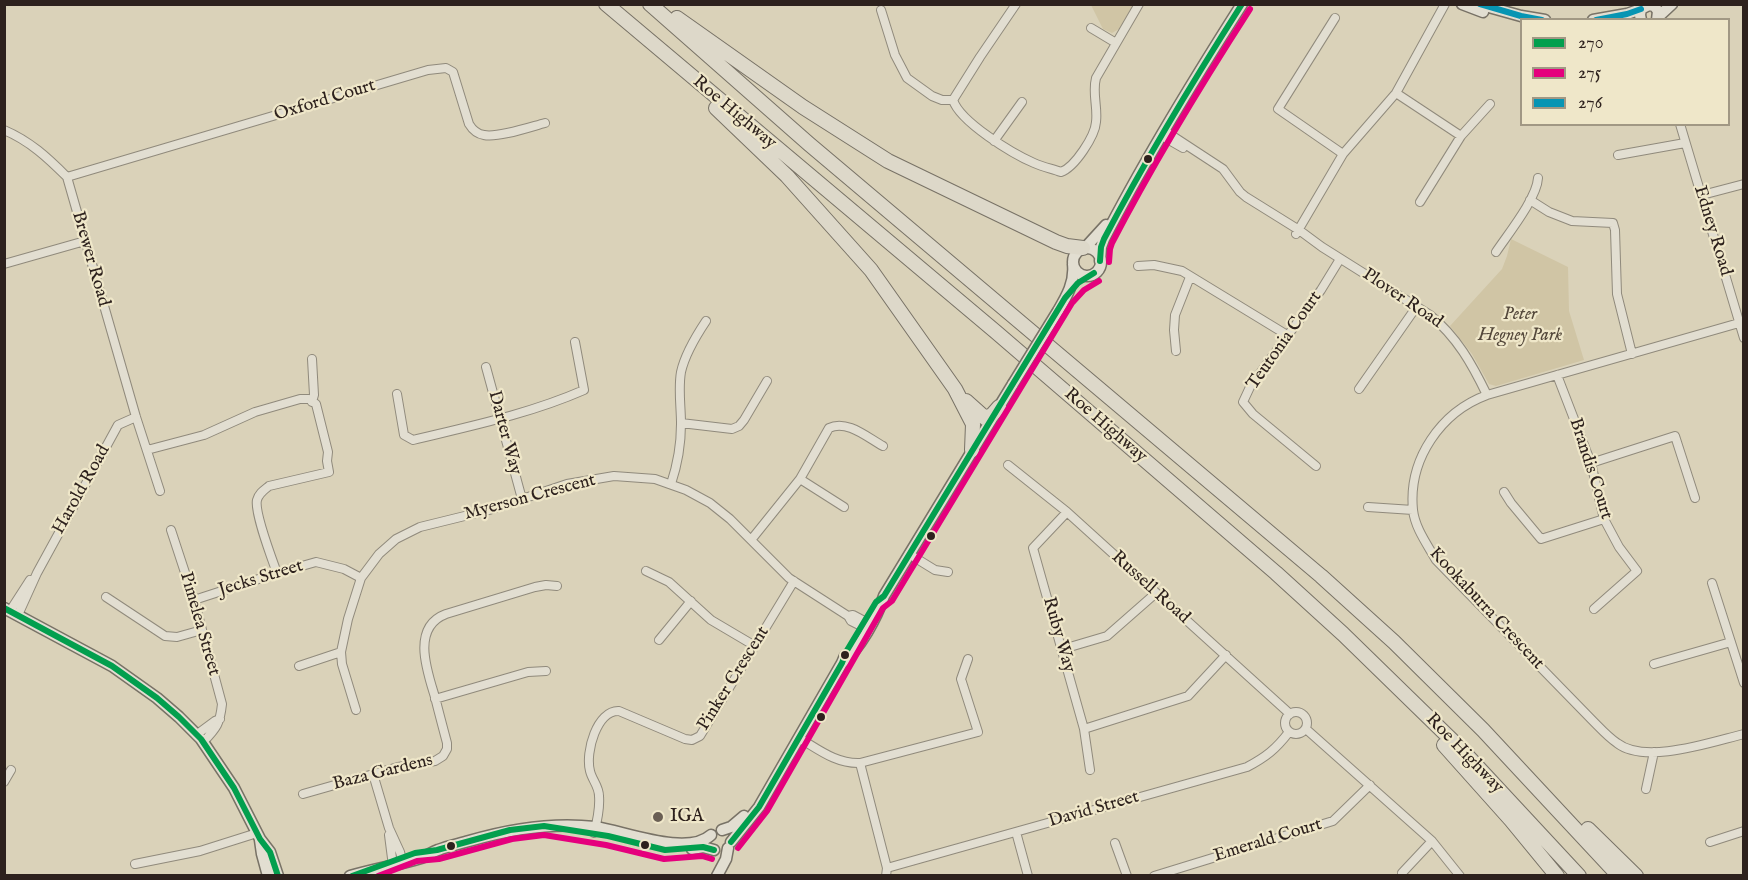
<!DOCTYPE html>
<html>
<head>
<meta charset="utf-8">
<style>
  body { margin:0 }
  #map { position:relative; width:1748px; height:880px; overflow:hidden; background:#dad2b9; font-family:"IM FELL English",serif }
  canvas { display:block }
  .frame { position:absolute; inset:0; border:6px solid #2d211d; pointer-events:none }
  .legend { position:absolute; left:1520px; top:18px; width:210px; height:108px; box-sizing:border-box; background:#efe7c9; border:2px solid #a19884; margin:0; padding:8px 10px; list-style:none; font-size:18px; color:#2d211d }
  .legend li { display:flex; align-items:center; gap:12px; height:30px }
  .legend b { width:30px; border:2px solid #a19884 }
</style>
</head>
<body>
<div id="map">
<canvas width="1748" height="880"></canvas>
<div class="frame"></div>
<ul class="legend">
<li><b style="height:8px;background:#029f4e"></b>270</li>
<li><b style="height:8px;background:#e5007d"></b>275</li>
<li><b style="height:8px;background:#0795b3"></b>276</li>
</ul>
</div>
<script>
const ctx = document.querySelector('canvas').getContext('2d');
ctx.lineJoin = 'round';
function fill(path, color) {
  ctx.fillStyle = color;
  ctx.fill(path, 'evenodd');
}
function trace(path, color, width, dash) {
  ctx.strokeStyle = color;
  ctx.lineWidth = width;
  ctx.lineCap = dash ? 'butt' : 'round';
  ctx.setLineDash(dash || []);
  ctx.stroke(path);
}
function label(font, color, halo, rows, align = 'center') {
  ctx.font = font + ' "IM FELL English",serif';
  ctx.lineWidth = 4.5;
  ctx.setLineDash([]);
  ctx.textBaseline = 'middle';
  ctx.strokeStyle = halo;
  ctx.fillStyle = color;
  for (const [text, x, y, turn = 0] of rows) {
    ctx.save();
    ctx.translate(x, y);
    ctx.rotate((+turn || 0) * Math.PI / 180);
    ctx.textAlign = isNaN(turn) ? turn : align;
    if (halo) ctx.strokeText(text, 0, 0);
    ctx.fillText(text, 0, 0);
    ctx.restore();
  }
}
const green = new Path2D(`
  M1091,5H1135L1119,29L1112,33L1103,29Z
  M1511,239L1568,267L1569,311L1584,360L1496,386L1489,384L1472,354L1450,326L1502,269L1507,256Z`);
const street = new Path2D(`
  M1016,4L980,57L953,100C960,122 1013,154 1034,163C1043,167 1053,169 1061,172C1075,167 1095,136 1096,122C1098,107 1092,93 1096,78L1139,4
  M881,10L895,55L907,78L932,96L942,100H953
  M1335,18L1278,109L1343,154
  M1091,28L1116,43
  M1396,93L1461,136
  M1680,124L1744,338
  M4,130C30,141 48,158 67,177L136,417L160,491
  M1165,131L1223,169L1240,192L1246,197L1299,230L1322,247L1430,315C1457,337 1472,364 1487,395
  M1162,136L1183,148
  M994,141L1022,102
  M1618,155L1685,143
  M67,177L428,70L446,68L453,72L469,124C472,129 477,134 484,135C498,138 530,127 545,123
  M1702,195L1744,184
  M1530,200L1549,212L1572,221L1613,223L1615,230L1617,294L1632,354
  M1420,202L1461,136L1490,104
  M1296,234L1343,154L1396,93L1445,4
  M1496,252C1508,234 1537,198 1538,178
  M4,264L85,241
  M1138,266L1154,265L1182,271L1287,335
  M1739,323L1487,395C1441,412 1408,459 1413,510C1415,528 1427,544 1436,560L1593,721C1600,728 1608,737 1617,743C1645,765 1711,742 1744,734
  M1176,351L1174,330L1175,315L1190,277
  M312,359L314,395L312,402
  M486,367L522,499
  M1557,375L1591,463L1604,519L1619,547L1637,571L1594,609
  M1359,389L1417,306
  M397,394L404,435L413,440C471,426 529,414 584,390L575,342
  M681,423L732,429L739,426L744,420L767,381
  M147,450L204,435L255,412L300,399H309L316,404L328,452L327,461L329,472L269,486C264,490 259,493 257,500C254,512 272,559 277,573
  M1591,463L1675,436L1695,498
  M1008,465L1067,512L1290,714
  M1316,466L1253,414L1243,402L1250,387L1321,290L1340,259
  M800,479L844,507
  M671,484C678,463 681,445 681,424C681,406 678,389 681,372C685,354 696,336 706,321
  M1504,492L1511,503L1541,539L1604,519
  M1368,507L1413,510
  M1067,512L1033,548L1084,729L1090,770
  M171,530L194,600L222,704C220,723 217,728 203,742
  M751,540L800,479L829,428C847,419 868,438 883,446
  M909,554L935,570L948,572
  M646,571L669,582L711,620L755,646
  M1712,583L1744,683
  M106,597L165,636L177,637L202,630
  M194,600L277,573L316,562L344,569L361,578
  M10,611L30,580
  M18,615L37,573L118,425L136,417
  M848,616L853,615L870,624
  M659,640L691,601
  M1063,649L1107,636L1156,593
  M1654,664L1731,642
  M299,666L341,652
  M435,699L528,672L546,671
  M356,710L342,664L341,652L348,619L361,578L379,554L396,539L420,527L489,510L567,484L614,476L655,479L686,490L710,503L730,519L789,578L848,616L851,621L867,629
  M1285 723a11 11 0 1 1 22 0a11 11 0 1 1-22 0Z
  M1084,729L1188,696L1226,655
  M1306,729L1432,841L1460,876
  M196,735L215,721L220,719
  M799,738C818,749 836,764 860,763L887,868L886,876
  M860,763L978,732L961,679L968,659
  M373,774L389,828L400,852L403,863
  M4,782L11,770
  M1646,789L1654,752
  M303,794L398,767L435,761L443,756L447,749V743C443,728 439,713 435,697C427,671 411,627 446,614L535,587L546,585L557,586
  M1016,832L1028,876
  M594,833C597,822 600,808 599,796C599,786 592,780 590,771C585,752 597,710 619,711L685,739L692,740L700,736L794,581
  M389,835L393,866
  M1710,842L1744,831
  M1115,843L1127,876
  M135,864L200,851L257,833
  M887,868L1247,767C1266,757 1276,749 1289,732
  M1402,873L1432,841
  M1154,876L1333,821L1370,785`);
const secondary = new Path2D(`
  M1462,4L1483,12
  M1478,4L1521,16L1545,20
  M1658,17L1672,4
  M1593,20L1627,14L1641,9
  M1641,20L1640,15L1641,9L1649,5L1654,6L1658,11L1657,20
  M1085,248L1106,225
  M1073 262a14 14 0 1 1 28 0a14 14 0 1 1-28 0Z
  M1100,261L1101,247L1104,239C1145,159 1193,81 1242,4
  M1058,311C1067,296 1075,282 1073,264
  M4,608L112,666L157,698L179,717L201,739L234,788L260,839L270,852L278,876
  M842,663C860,649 877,617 884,596L1013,384
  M722,830L731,827L744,816
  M260,840L262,854L268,876
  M731,842L759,807L842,663L845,656
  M692,849L703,847L714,850
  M350,876C374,869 398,865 421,858C427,856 432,852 438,850C448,846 459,844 469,841C510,829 552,822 595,827C624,831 687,857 711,835
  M717,876L726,859L728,848`);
const highway = new Path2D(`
  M606,4L996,332L1276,573L1343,634L1461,749L1579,876
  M650,4L809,144L1321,576L1394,642L1483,730L1619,876
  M677,18L803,107L888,161L1056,242L1067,246L1083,248
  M716,108L787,176L871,270L955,389L973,424L972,450
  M966,401L985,418L992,415L999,407
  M1444,745L1511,820L1557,876
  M1588,829L1636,876`);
const secondaryBridge = new Path2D(`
  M1013,384L1058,311`);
const bus1 = new Path2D(`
  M1100,261L1101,247L1104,239C1146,159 1193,81 1242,4
  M4,608L112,666L157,698L179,717L201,739L234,788L260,839L270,852L278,876
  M731,842L759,807L842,663L846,652L876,602L884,596L1065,298L1078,283L1094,273
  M352,876L415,853L437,850L510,830L544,826L608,836L665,850L703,847L714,850`);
const bus2 = new Path2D(`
  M1109,262L1110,249L1112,243C1154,162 1201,85 1250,9
  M738,848L767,811L883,608L892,601L1072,303L1084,290L1099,281
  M378,876L417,861L439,859L512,839L544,835L606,845L664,859L702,856L712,859`);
const bus3 = new Path2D(`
  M1480,4L1521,16L1542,20
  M1596,20L1627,14L1641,9`);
const markers = [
  [1148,159,5,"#2d211d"],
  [931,536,5,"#2d211d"],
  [845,655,5,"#2d211d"],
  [821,717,5,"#2d211d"],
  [658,817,6,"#6a5f54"],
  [645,845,5,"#2d211d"],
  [451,846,5,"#2d211d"]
];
const streetNames = [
  ["Oxford Court",325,101,-17],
  ["Roe Highway",734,113,40],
  ["Edney Road",1712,231,73],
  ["Brewer Road",90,259,74],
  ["Plover Road",1402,299,34],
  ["Teutonia Court",1285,341,-55],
  ["Roe Highway",1105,426,41],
  ["Darter Way",504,433,75],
  ["Brandis Court",1590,469,72],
  ["Harold Road",82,490,-61],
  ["Myerson Crescent",530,498,-15],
  ["Jecks Street",261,579,-17],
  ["Russell Road",1150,588,42],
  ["Kookaburra Crescent",1486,609,47],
  ["Pimelea Street",199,624,74],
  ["Ruby Way",1058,635,74],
  ["Pinker Crescent",734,679,-58],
  ["Roe Highway",1464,754,46],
  ["Baza Gardens",383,773,-14],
  ["David Street",1094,810,-16],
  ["Emerald Court",1268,841,-17]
];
const parkNames = [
  ["Peter",1520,315],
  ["Hegney Park",1520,336]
];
const poiNames = [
  ["IGA",670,817]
];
fill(green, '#d0c5a5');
trace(street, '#908a7c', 10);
trace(secondary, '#787266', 13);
trace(highway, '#787266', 16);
trace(street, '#e2ded1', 8);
trace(secondary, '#e2ded1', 10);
trace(highway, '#ddd8c9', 14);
trace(secondaryBridge, '#787266', 13, []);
trace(secondaryBridge, '#e2ded1', 10);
trace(bus1, '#029f4e', 6);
trace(bus2, '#e5007d', 6);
trace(bus3, '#0795b3', 6);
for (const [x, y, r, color] of markers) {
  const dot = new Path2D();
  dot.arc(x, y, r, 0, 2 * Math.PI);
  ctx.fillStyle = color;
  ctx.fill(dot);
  trace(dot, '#efe7c9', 2);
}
label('18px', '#2d211d', '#efe7c9', streetNames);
label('italic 18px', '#54483b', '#efe7c9', parkNames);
label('18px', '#2d211d', '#efe7c9', poiNames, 'left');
</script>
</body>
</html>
